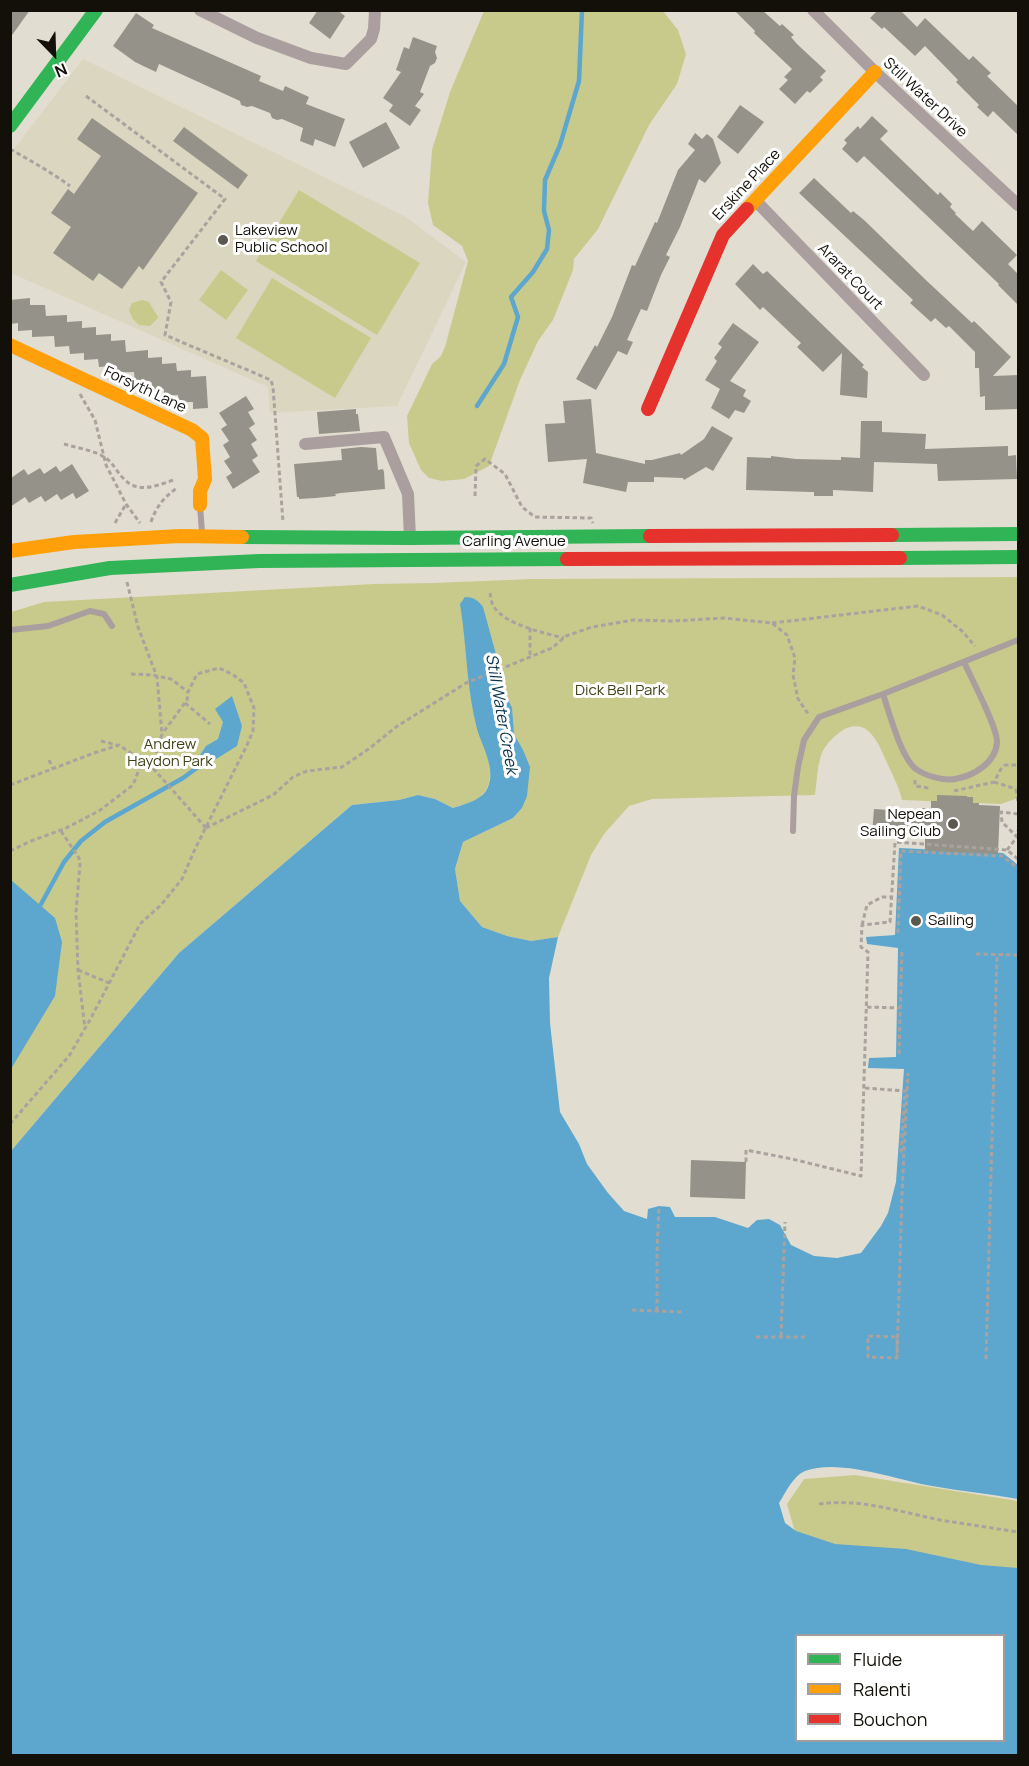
<!DOCTYPE html>
<html>
<head>
<meta charset="utf-8">
<style>
  body { margin:0 }
  #map { position:relative; width:1029px; height:1766px; overflow:hidden; background:#e1ded1; font-family:Manrope,sans-serif }
  canvas { display:block }
  .frame { position:absolute; inset:0; border:12px solid #121009; pointer-events:none }
  .legend { position:absolute; left:795px; top:1634px; width:210px; height:108px; box-sizing:border-box; background:#fff; border:2px solid #a09f9d; margin:0; padding:8px 10px; list-style:none; font-size:18px; color:#121009 }
  .legend li { display:flex; align-items:center; gap:12px; height:30px }
  .legend b { width:30px; border:2px solid #a09f9d }
  .north { position:absolute; left:24px; top:24px; width:60px; height:60px; -webkit-text-stroke:4px #fff; paint-order:stroke; rotate:157deg; font-size:16px; font-weight:700; line-height:24px; text-align:center; color:#121009 }
  .north::after { content:''; display:block; margin:auto; width:21px; height:27px; background:#121009; clip-path:polygon(50% 0,100% 100%,50% 72%,0 100%) }
</style>
</head>
<body>
<div id="map">
<canvas width="1029" height="1766"></canvas>
<div class="frame"></div>
<ul class="legend">
<li><b style="height:8px;background:#30b455"></b>Fluide</li>
<li><b style="height:8px;background:#ff9f0a"></b>Ralenti</li>
<li><b style="height:8px;background:#e5322d"></b>Bouchon</li>
</ul>
<div class="north">N</div>
</div>
<script>
const ctx = document.querySelector('canvas').getContext('2d');
ctx.lineJoin = 'round';
function fill(path, color) {
  ctx.fillStyle = color;
  ctx.fill(path, 'evenodd');
}
function trace(path, color, width, dash) {
  ctx.strokeStyle = color;
  ctx.lineWidth = width;
  ctx.lineCap = dash ? 'butt' : 'round';
  ctx.setLineDash(dash || []);
  ctx.stroke(path);
}
function label(font, color, halo, rows, align = 'center') {
  ctx.font = font + ' Manrope,sans-serif';
  ctx.lineWidth = 6;
  ctx.setLineDash([]);
  ctx.textBaseline = 'middle';
  ctx.strokeStyle = halo;
  ctx.fillStyle = color;
  for (const [text, x, y, turn = 0] of rows) {
    ctx.save();
    ctx.translate(x, y);
    ctx.rotate((+turn || 0) * Math.PI / 180);
    ctx.textAlign = isNaN(turn) ? turn : align;
    if (halo) ctx.strokeText(text, 0, 0);
    ctx.fillText(text, 0, 0);
    ctx.restore();
  }
}
const built = new Path2D(`
  M83,59L406,217L466,262L397,406L270,413L268,387L11,273L10,154Z`);
const green = new Path2D(`
  M484,11H663L678,30L686,54L677,84L649,125L598,229L574,259L573,270L553,320L538,341L520,380L489,466L464,479L442,481L429,478L421,470L409,443L407,416L432,364L441,356L445,347L468,261L462,246L433,225L428,203L432,150L450,92Z
  M299,190L420,263L377,335L256,261Z
  M221,270L248,290L226,320L199,300Z
  M272,278L371,338L335,398L236,338Z
  M142,300L149,302L158,317L157,319L150,326L139,325L133,319L129,310L132,303Z
  M1018,577V798L1001,804L902,800C899,787 893,776 888,765C878,743 868,714 840,732C835,736 827,743 824,749C817,760 817,782 815,795L652,799L629,806L604,834L591,855L558,937L531,941L507,936L482,927L460,901L455,869L463,842L513,818L522,808L478,731C487,751 499,782 480,797C473,803 461,805 453,808L435,799L418,795L399,800L352,805L179,953L11,1151V612L44,602L374,584L433,583L532,579Z
  M855,1475L1018,1501V1579L797,1539L787,1504L804,1479Z`);
const water = new Path2D(`
  M465,597C473,597 478,600 483,607L502,676L504,691L512,708L514,734L523,750L530,767L527,796L522,808L513,818L463,842L455,869L460,901L482,927L507,936L531,941L558,937L549,978L550,1023L560,1112L579,1144L587,1164L608,1193L624,1211L647,1219L648,1209L659,1206L670,1207L675,1217H715L748,1228L757,1220L769,1219L780,1225L791,1245L814,1256L837,1258L861,1253L881,1226L888,1213L896,1182L904,1069L868,1068L869,1058L896,1057L898,948L867,944L866,937L895,935L899,848L1003,853L1018,865V1499C990,1494 960,1491 932,1486C897,1480 839,1458 805,1471C793,1476 786,1492 779,1503L785,1523L796,1531L835,1544L906,1549L981,1565L1018,1568V1755L11,1756V1151L179,953L352,805L399,800L418,795L435,799L453,808C465,804 483,800 488,787C496,769 482,746 477,729C466,686 467,646 460,604ZM796,1636H1004V1740H796Z
  M232,696L242,726L237,746L200,769L194,764L206,746L218,739L223,722L215,709Z
  M11,880L55,918L62,942L55,996L11,1069Z`);
const stream = new Path2D(`
  M477,406L504,364L518,317L511,297L533,272L547,249L549,230L544,211L545,180L560,145L579,81L582,10
  M40,906L64,862L81,841L105,822L183,778L202,764`);
const building = new Path2D(`
  M10,10H30L10,38Z
  M318,10H337L345,16L330,39L309,23Z
  M734,10H762L780,26L782,24L794,35L791,37L797,44L826,71L820,77L823,80L810,93L807,91L795,104L779,89L788,80L784,77L792,69L754,33L755,31Z
  M878,10H900L917,27L925,18L969,60L973,56L991,73L987,76L1018,106V135L993,111L988,117L977,107L979,105L956,82L958,80L925,46L915,56L884,27L882,29L870,18Z
  M136,13L154,25L152,28L261,76L259,81L283,91L285,86L309,97L306,104L345,119L335,147L315,139L313,146L300,141L303,128L282,119L277,120L272,118L270,113L252,106L247,107L241,105L240,101L159,64L156,72L135,62L113,46Z
  M413,37L437,46L435,52L437,58L435,63L430,66L420,92L424,94L415,106L421,110L410,126L389,111L393,105L383,98L401,72L396,70L404,47L409,49Z
  M740,105L764,122L738,154L717,137Z
  M872,116L888,131L880,139L938,195L940,192L952,204L950,207L956,213L955,214L973,231L982,221L1017,255L1008,264L1018,274V305L998,285L999,284L864,156L857,163L842,149L847,143L844,140L858,126L860,129Z
  M92,118L198,193L143,270L139,266L122,289L99,273L93,281L53,253L71,227L51,213L68,189L74,194L101,156L77,139Z
  M386,122L400,148L363,168L349,142Z
  M184,127L248,175L238,189L173,141Z
  M695,133L702,139L707,134L713,139L721,163L705,183L699,179L680,227L666,255L670,257L661,275L647,311L641,309L627,340L633,342L627,355L618,351L596,390L576,379L595,345L597,347L612,317L632,265L635,266L655,222L657,223L678,170L695,150L688,144Z
  M814,178L851,213L853,211L864,220L929,283L972,323L974,321L1011,357L993,376L1018,375V409L985,410V396L980,397L979,368H975V352L949,326L946,328L935,318L931,322L910,303L913,300L799,193Z
  M753,264L763,274L767,271L864,365L862,367L868,372L867,398L840,395L842,353L823,372L797,347L801,343L763,307L760,310L735,284Z
  M30,298V305H45L46,316L67,315V322L82,321V328L96,327V335L111,334V341L125,340L126,352L148,350V358L162,357V364L176,363L177,371L191,370V377L206,376L208,408L193,409V402H179L178,395L164,396V389L150,390L149,382L135,383L134,372L113,373L112,366L99,367L98,359L84,360V353L70,354L69,346L55,347L54,336L32,337V330L18,331V323L10,324V300Z
  M733,323L759,342L730,381L746,390L743,396L751,401L744,413L735,410L729,419L711,408L720,389L705,380L717,361L714,358L722,347L718,344Z
  M246,396L254,409L248,412L255,424L249,428L257,440L251,444L258,456L252,460L260,472L233,489L226,477L232,473L224,461L230,457L223,445L229,441L221,429L227,425L219,413Z
  M591,399L596,453L645,464V460H652L680,453L681,455L704,439L712,426L733,438L713,471L706,467L684,480L683,478L654,477V482H628L626,492L583,483L587,459L548,462L545,424L565,423L563,401Z
  M356,409V414H358L360,431L319,434L317,412Z
  M861,421H882V432L926,434L925,449L1008,446V456L1016,455L1017,479L938,481L937,464L874,462L873,492L833,490V496H814V492H811L746,490L747,457L771,458V456L796,459L841,460V457L860,458Z
  M361,447L376,448L378,470L383,469L384,472L385,489L341,493L335,494L336,496L316,498L299,499V497H297L294,464L342,460L341,449Z
  M72,464L89,491L76,499L73,493L61,500L57,494L45,502L41,496L29,503L25,497L10,507L11,478L24,469L28,475L40,468L44,474L56,466L60,472Z
  M937,795L967,796V797H973V803H979V805L1000,806L998,854L925,851V836L872,834L874,809L922,812V808H931V801H937Z
  M691,1160L746,1162L745,1199L690,1197Z`);
const path = new Path2D(`
  M86,96L225,199L161,282L171,302L165,335L271,380L273,387L283,522
  M10,149C31,161 51,172 70,186
  M80,394L95,420L106,465L126,504L140,523
  M64,444C77,448 93,450 104,457C113,462 116,471 123,478C138,495 157,485 174,480
  M475,496L476,466L485,459L505,474L522,507L535,517L591,518L593,523
  M151,522C156,507 164,497 177,488
  M115,523L126,504
  M127,582L138,627L157,677L162,734L152,767
  M490,593C491,597 491,603 494,607C506,625 544,633 564,638
  M772,623L918,606L942,615L962,631L975,646
  M530,628V657
  M131,674L152,675L171,679L188,692
  M185,703L210,724
  M101,741L117,745
  M49,760L53,769
  M1004,765H1018
  M915,780V786L929,788
  M994,782L1016,789
  M10,785L94,753L119,745L152,767L206,828
  M1016,789L1018,802
  M954,791L994,782L1003,765
  M1018,814L1001,812L1002,822L1018,838
  M206,828L273,795L293,777L307,771L342,767L370,748L396,727L466,683L552,648L566,636L592,627L633,620L673,621L724,618L772,623L787,635L795,658L793,675L798,699L809,715
  M61,831L79,858L80,864L76,912L78,970L85,1029
  M1007,850L1017,837L1018,830
  M10,851L31,841L64,829L99,811L133,785L142,762
  M862,925L867,905L882,897H891
  M898,933L901,851L1002,856L1018,868
  M976,954L1018,955
  M78,970L109,983
  M867,1007L900,1008
  M899,1054L902,950
  M865,1088L905,1091L901,1153H904
  M10,1124L69,1056L91,1018L140,924L161,905L182,879L195,849L247,745L253,731L254,708L244,683L232,674L219,668L197,674L188,692L187,700L162,734
  M746,1162V1150L792,1159L861,1176L868,952L861,947L862,925L890,922L895,842L1007,850L1018,859
  M632,1310L683,1312
  M657,1311V1252L659,1206
  M781,1336L785,1222
  M756,1337H805
  M897,1358V1337L868,1336V1357L897,1358L902,1193L908,1073
  M986,1359L997,954
  M819,1504C860,1498 900,1512 940,1520C966,1524 992,1528 1018,1532`);
const lane = new Path2D(`
  M200,505L202,533
  M10,630L48,626L90,611L104,614L112,626
  M883,694C889,712 901,758 916,769C925,776 944,781 955,779C973,776 996,763 997,742C997,726 972,680 964,662
  M793,831L794,796L798,767L804,740L819,717L883,694L1018,640`);
const street = new Path2D(`
  M200,10L257,38L311,58L346,64L371,39L374,29L375,10
  M813,10L875,72L1018,205
  M755,200L924,375
  M305,444L384,437L408,494L410,538`);
const fast = new Path2D(`
  M10,126L96,10
  M892,535L1018,534
  M242,537L410,538L650,536
  M900,558L1018,557
  M10,585L110,568L259,561L567,559`);
const slow = new Path2D(`
  M747,209L875,72
  M10,345L192,430L202,438L205,479L200,491V505
  M10,551L74,542L180,536L242,537`);
const jam = new Path2D(`
  M648,409L723,235L747,209
  M650,536L892,535
  M567,559L900,558`);
const markers = [
  [223,240,6,"#5a584f"],
  [953,824,6,"#5a584f"],
  [916,921,6,"#5a584f"]
];
const streetNames = [
  ["Still Water Drive",925,98,43],
  ["Erskine Place",747,185,-47],
  ["Ararat Court",850,277,46],
  ["Forsyth Lane",145,390,25],
  ["Carling Avenue",514,542]
];
const poiNames = [
  ["Lakeview",235,231],
  ["Public School",235,248],
  ["Nepean",941,815,"right"],
  ["Sailing Club",941,832,"right"],
  ["Sailing",928,921]
];
const parkNames = [
  ["Dick Bell Park",620,691],
  ["Andrew",170,745],
  ["Haydon Park",170,762]
];
const waterNames = [
  ["Still Water Creek",501,714,80]
];
fill(built, '#dbd6c0');
fill(green, '#c8ca8c');
fill(water, '#5da6ce');
trace(stream, '#5da6ce', 4.5);
fill(building, '#959389');
trace(path, '#aaa29e', 3, [4.5, 3]);
trace(lane, '#aa9e9e', 6);
trace(street, '#aa9e9e', 12);
trace(fast, '#30b455', 14);
trace(slow, '#ff9f0a', 14);
trace(jam, '#e5322d', 14);
for (const [x, y, r, color] of markers) {
  const dot = new Path2D();
  dot.arc(x, y, r, 0, 2 * Math.PI);
  ctx.fillStyle = color;
  ctx.fill(dot);
  trace(dot, '#fff', 2);
}
label('15px', '#121009', '#fff', streetNames);
label('15px', '#121009', '#fff', poiNames, 'left');
label('15px', '#3f4216', '#fff', parkNames);
label('italic 16px', '#07334c', '#fff', waterNames);
</script>
</body>
</html>
